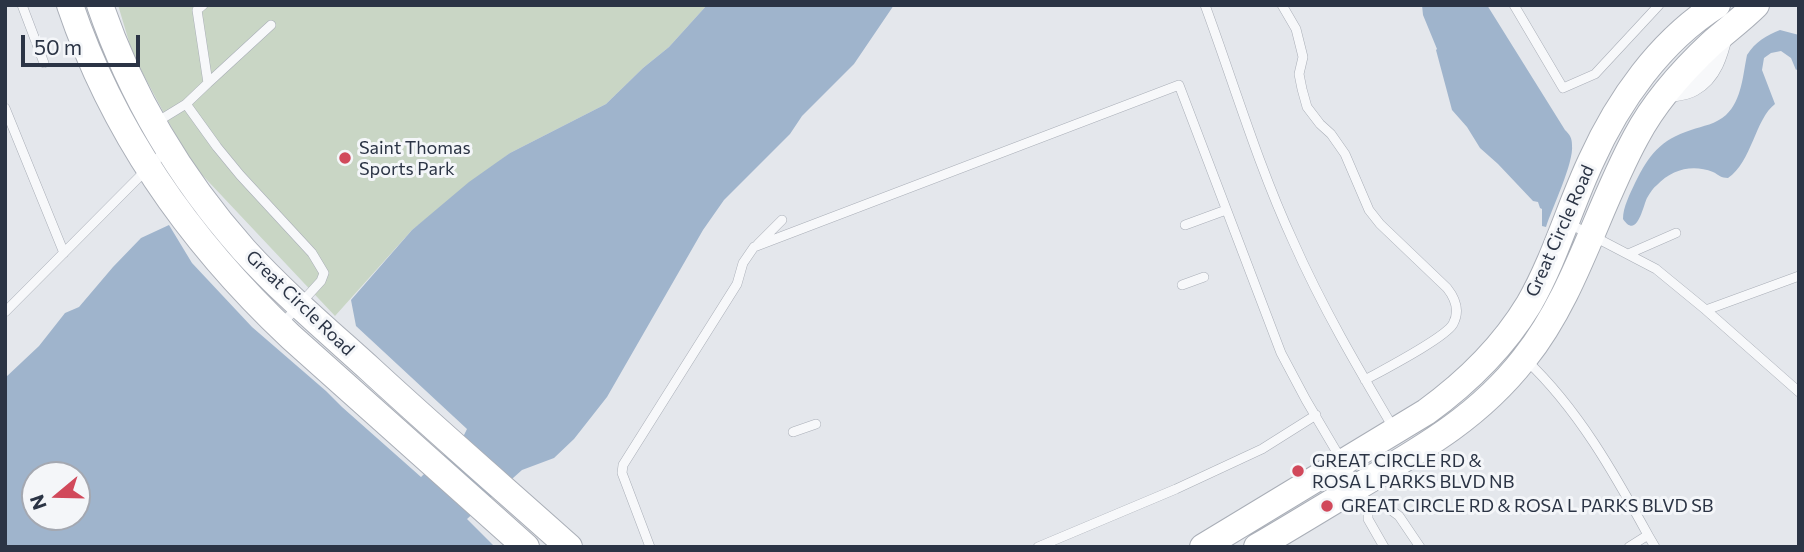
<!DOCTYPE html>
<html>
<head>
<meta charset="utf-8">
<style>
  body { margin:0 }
  #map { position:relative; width:1804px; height:552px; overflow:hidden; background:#e4e7ec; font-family:Commissioner,sans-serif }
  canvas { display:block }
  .frame { position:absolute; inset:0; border:7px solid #2b3445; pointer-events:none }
  .north { position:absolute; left:21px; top:461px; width:70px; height:70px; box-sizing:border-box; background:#f4f6f9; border:2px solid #a4a8b1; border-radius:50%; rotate:251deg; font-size:19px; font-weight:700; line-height:28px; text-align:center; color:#2b3445 }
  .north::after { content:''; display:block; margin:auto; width:24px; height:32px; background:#d1495b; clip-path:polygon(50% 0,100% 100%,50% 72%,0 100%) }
  .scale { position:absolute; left:21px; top:35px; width:119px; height:32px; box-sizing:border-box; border:4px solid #2b3445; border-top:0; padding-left:9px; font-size:21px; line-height:24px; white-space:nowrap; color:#2b3445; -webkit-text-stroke:5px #f4f6f9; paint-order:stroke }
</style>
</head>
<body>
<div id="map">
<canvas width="1804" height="552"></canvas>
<div class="frame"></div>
<div class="north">N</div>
<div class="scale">50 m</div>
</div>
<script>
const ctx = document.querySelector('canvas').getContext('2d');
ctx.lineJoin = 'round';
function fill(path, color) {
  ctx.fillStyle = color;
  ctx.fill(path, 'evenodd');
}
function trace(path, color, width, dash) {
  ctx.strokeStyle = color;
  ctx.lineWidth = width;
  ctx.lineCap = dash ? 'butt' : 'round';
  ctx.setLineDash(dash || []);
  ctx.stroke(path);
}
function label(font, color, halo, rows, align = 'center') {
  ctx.font = font + ' Commissioner,sans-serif';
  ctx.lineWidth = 6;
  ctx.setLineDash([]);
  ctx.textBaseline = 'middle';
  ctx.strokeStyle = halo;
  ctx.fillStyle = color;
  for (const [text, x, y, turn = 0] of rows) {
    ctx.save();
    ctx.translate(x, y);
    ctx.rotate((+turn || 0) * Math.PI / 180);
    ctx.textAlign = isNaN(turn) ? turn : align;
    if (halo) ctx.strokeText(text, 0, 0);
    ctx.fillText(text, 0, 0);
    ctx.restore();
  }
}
const green = new Path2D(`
  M118,5H707L669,47L643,68L606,104L510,153L412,230L335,316L190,162L133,55Z`);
const water = new Path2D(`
  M707,5H894L854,64L802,116L790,134L724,200L703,230L607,397L574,439L554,458L522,470L467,519L495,547H5V378L39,346L65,313L79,307L113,267L141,238L169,225L192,263L252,327L326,391L342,407L421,477L464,435L467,429L356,326L351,300L412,230L469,182L510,153L606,104L643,68L669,47ZM35,475H77V517H35Z
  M1422,5H1487L1565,130C1570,135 1572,138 1572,145C1574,163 1552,208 1546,227L1542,226V209L1540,208L1538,202L1533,201L1498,164L1480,148L1467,127L1452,110L1436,50L1437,49L1423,15Z
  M1780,30L1799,35V68L1796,70L1791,58L1781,51L1771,53L1764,58L1762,70L1775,104C1755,119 1752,162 1728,178C1721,178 1719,175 1713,172C1693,164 1672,169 1657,185C1653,188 1650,193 1647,198C1643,206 1637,240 1623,219C1623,207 1630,194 1635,183C1649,155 1660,140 1691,130C1703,126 1716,124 1726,115C1742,100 1743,74 1747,55C1755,42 1767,35 1780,30Z`);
const lane = new Path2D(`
  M22,5L44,63
  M1205,5C1234,84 1258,165 1293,241C1322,307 1358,368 1394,429
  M1282,5L1296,29L1303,57L1299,74L1302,89L1307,107L1320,124L1331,134L1345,154L1369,210L1380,224L1447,288C1455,298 1460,311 1453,324C1445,338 1383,370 1365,380
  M1514,5L1563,88L1595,74L1659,5
  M208,83L271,25
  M186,104L217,147L240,175L312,253L324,273L321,281L281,325
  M5,108L64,253
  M155,123L186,104L208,83L197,10L203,5
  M1568,223L1656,269L1706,310L1799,392
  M1185,225L1226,210
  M758,244L782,220
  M1628,254L1676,233
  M1182,285L1204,277
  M1706,310L1799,276
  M5,312L167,149
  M1526,360C1578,409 1614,473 1648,535L1629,547
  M793,432L816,424
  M1368,505L1383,504L1399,516L1420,547
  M1648,535L1655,547
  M650,547L622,473L623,465L737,284L743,263L754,247L1179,85L1281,353L1306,400L1368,505V519L1384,547
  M1038,547L1176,489L1262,449L1316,415`);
const street = new Path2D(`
  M1664,94C1673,92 1685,92 1693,87C1713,76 1719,54 1724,33`);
const secondary = new Path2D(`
  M70,5C114,135 192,244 291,337L526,547
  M100,5C131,95 181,179 244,250C283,293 328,331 371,370C436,430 503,488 569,547
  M1203,547L1426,412C1466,383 1503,347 1529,304C1555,259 1569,208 1591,161C1618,101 1660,41 1717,5
  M1257,547C1291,527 1324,507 1357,487C1420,450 1478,418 1524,359C1576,294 1596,210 1636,137C1655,101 1682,71 1712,43C1727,30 1742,19 1756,5`);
const markers = [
  [345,158,7,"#d1495b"],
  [1298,471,7,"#d1495b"],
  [1327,506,7,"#d1495b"]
];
const poiNames = [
  ["Saint Thomas",359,148],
  ["Sports Park",359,169],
  ["GREAT CIRCLE RD &",1312,461],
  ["ROSA L PARKS BLVD NB",1312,482],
  ["GREAT CIRCLE RD & ROSA L PARKS BLVD SB",1341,506]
];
const streetNames = [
  ["Great Circle Road",1560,231,-66],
  ["Great Circle Road",300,303,44]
];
fill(green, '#c9d6c5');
fill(water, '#9fb4cc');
trace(lane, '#a9aeb7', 10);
trace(street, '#a9aeb7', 19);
trace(secondary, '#a9aeb7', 28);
trace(lane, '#f7f8fa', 9);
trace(street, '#f7f8fa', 18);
trace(secondary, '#fff', 26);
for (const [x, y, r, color] of markers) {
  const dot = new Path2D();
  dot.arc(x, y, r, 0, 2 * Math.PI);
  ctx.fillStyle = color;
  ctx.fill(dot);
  trace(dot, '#f4f6f9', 2.5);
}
label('18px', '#2b3445', '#f4f6f9', poiNames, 'left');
label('18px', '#2b3445', '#f4f6f9', streetNames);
</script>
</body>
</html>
